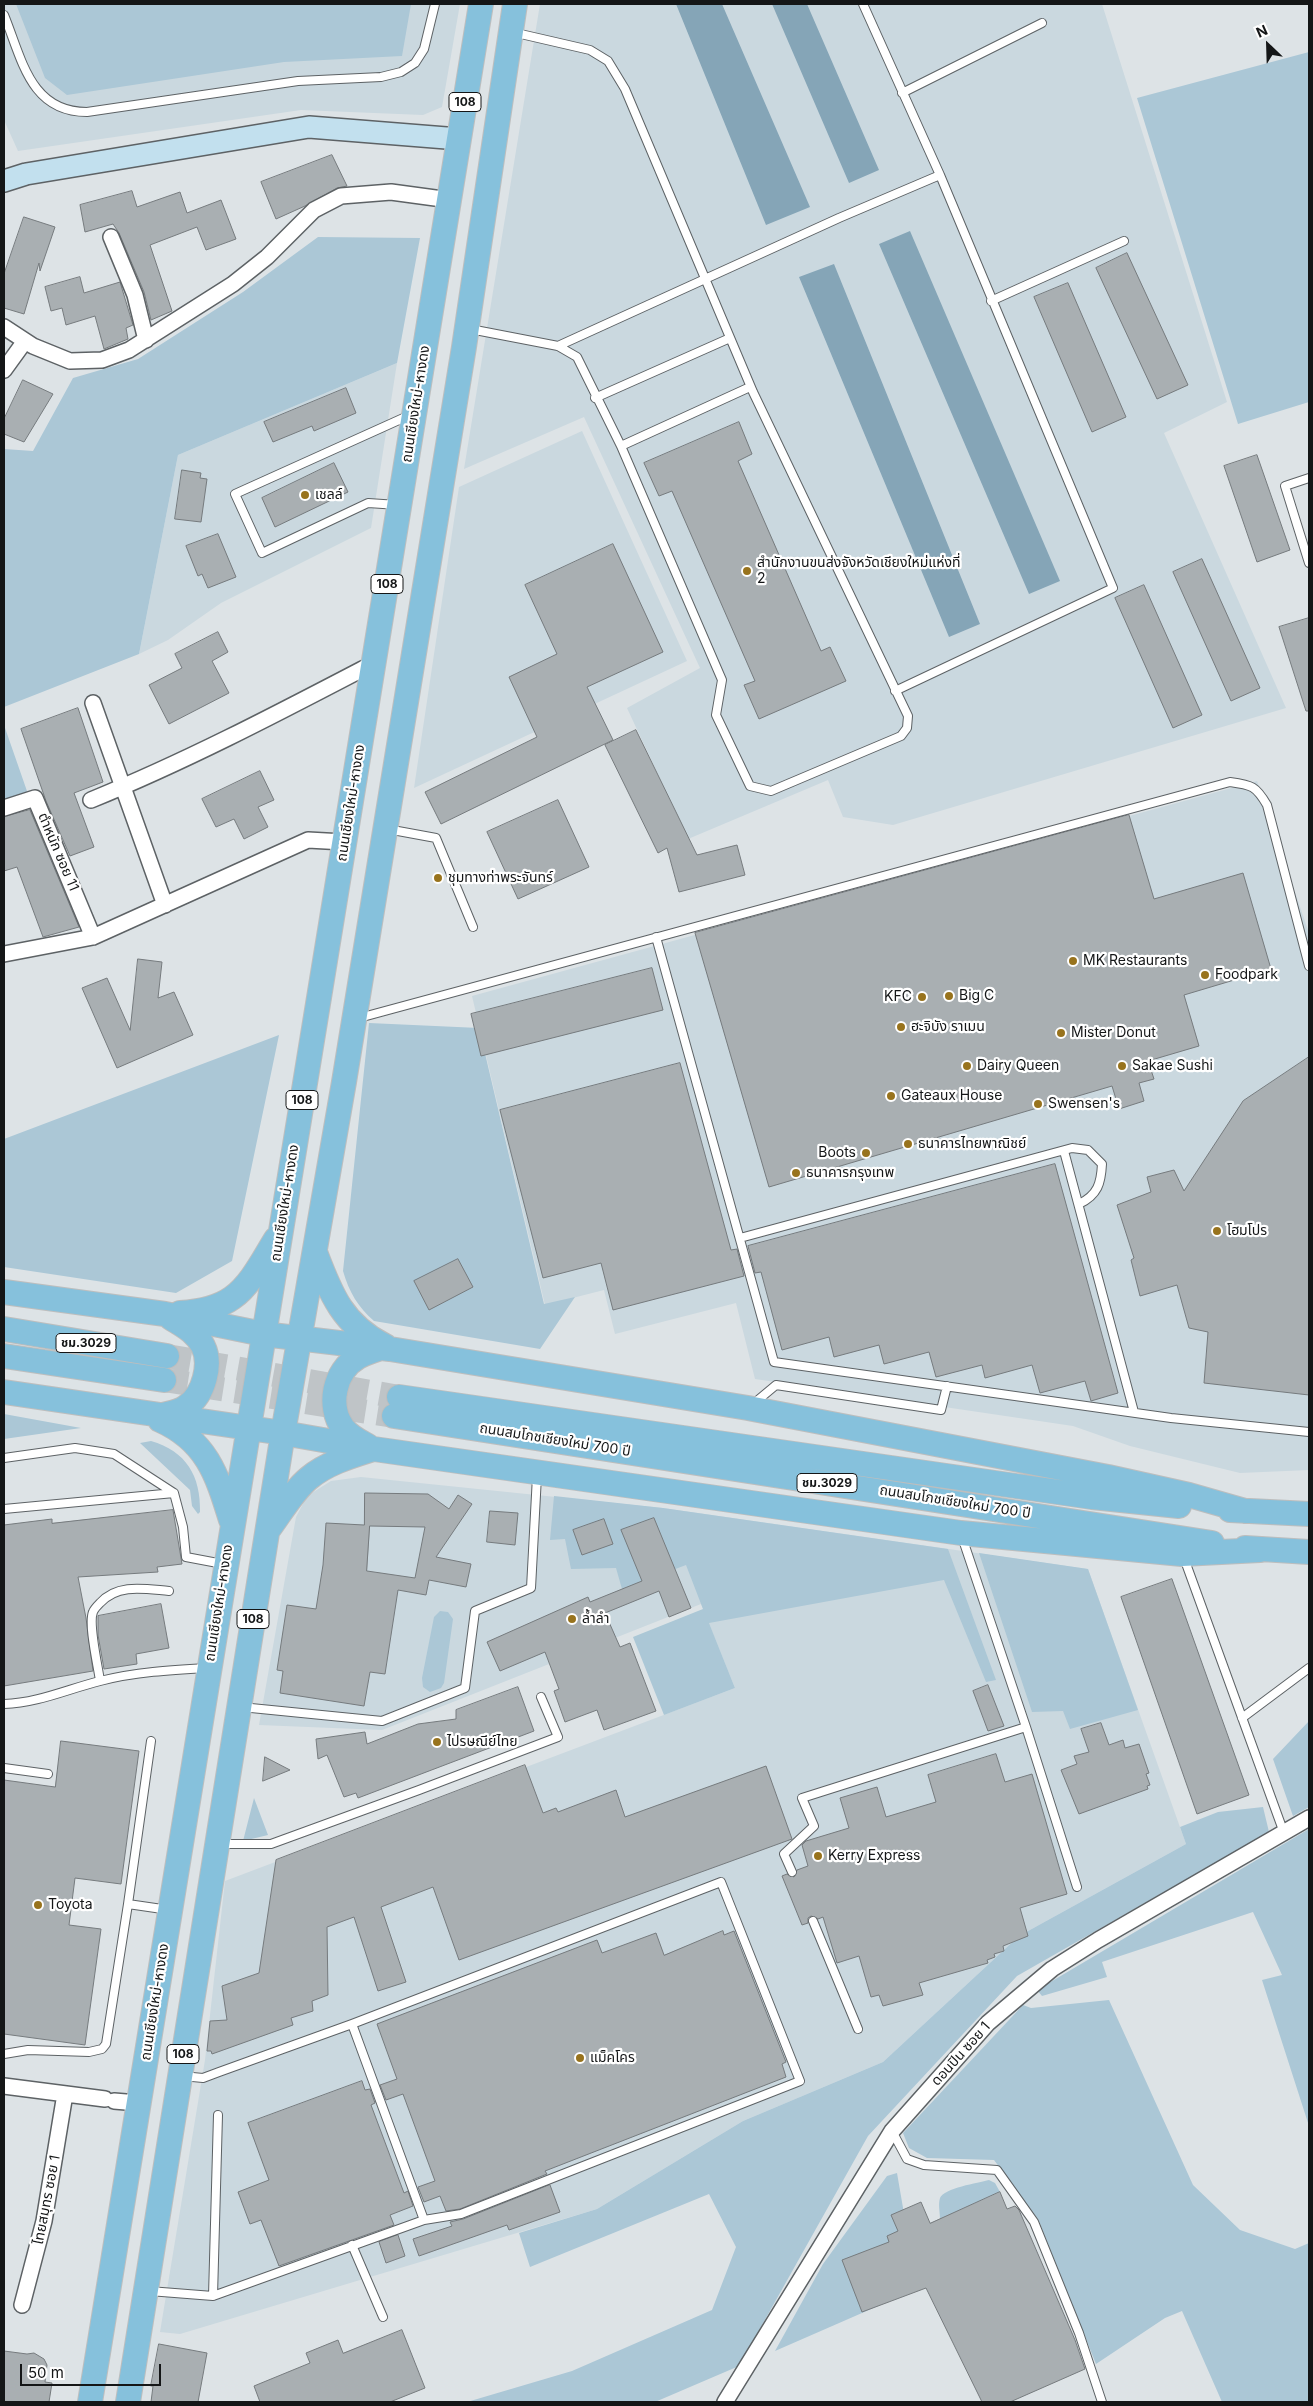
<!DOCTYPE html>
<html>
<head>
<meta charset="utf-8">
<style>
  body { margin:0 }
  #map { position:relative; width:1313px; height:2406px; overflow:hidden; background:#dde3e6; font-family:Inter,sans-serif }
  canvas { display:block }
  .frame { position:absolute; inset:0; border:5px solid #141617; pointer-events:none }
  .north { position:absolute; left:1243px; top:20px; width:50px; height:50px; -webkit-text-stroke:4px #fff; paint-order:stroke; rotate:336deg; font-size:14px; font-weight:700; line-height:20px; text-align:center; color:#141617 }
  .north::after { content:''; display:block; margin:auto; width:18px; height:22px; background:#141617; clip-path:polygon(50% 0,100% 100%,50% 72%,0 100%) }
  .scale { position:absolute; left:20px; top:2364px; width:141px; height:22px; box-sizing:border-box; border:2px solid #141617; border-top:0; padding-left:6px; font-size:15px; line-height:18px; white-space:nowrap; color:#141617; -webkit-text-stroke:4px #fff; paint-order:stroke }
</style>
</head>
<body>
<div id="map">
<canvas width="1313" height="2406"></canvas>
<div class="frame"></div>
<div class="north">N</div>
<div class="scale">50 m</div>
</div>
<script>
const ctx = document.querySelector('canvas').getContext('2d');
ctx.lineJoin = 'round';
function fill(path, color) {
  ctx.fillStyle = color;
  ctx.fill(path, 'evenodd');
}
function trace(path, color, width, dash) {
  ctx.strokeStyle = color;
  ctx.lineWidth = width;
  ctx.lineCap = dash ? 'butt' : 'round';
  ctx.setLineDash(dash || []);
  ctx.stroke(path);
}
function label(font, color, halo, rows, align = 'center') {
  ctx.font = font + ' Inter,"Noto Sans Thai",sans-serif';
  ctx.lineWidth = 4.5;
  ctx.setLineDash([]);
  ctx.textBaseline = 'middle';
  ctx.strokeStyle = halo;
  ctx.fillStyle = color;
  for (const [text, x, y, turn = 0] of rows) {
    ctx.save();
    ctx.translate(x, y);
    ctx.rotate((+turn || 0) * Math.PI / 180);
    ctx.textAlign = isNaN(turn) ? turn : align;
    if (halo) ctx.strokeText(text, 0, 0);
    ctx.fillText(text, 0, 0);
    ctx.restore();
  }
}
const built = new Path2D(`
  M4,4H460L442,107L423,115L301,110L18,151L4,120Z
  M540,4H1102L1227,402L1164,433L1286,708L893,825L843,817L828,780L688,839L627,708L700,668L584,417L464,469Z
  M397,363L371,528L221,603L168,640L139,654L178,455Z
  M582,431L687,661L414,788L459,487Z
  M1257,781L1309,933V1470L1240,1473L1130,1446L1073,1426L755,1379L736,1303L615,1334L604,1290L545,1305L472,996Z
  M361,1477L663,1508L1088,1569L1186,1844L1019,1936L883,2062L743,2121L597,2209L180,2334L160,2332L205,2060L225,1881L735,1688L701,1604L382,1730L259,1725L296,1517L307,1496L331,1481Z`);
const green = new Path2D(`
  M16,4H411L402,56L284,62L67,95L45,78Z
  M1309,52V402L1238,424L1137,98Z
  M318,237L420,238L397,363L178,455L139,654L4,707V449L33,451L73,378L138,359L243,292Z
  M4,725L28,794L4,801Z
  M369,1023L479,1028L544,1304L575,1297L540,1349L374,1321C358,1307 349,1292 343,1271Z
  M279,1035L232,1261L176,1293L4,1267V1139Z
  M4,1414L81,1428L4,1439Z
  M151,1441C186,1451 201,1476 200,1512L198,1514L192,1506L190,1490L140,1443Z
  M554,1496L663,1508L948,1549L996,1680L986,1682L944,1580L709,1623L735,1688L664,1715L633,1637L703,1609L686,1565L622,1589L616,1568L571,1569L565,1539L550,1540Z
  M979,1553L1088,1569L1138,1710L1070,1729L1063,1711L1032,1712Z
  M440,1611L448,1612L453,1619L444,1683L441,1688L430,1692L423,1687L422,1678L434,1617Z
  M1309,1721V1807L1293,1816L1273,1759Z
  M254,1798L268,1835L243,1841Z
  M1263,1807L1269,1832L1017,1976L868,2136L739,2366L655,2402H467L572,2371L712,2310L736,2247L709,2194L530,2267L519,2233L597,2209L743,2121L883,2062L1019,1936L1186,1844L1180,1827L1218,1812Z
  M1309,1829V2126L1262,1980L1282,1975L1253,1912L1102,1962L1107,1977L1042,1996L1037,1990Z
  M1109,2000L1193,2185L1240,2230L1295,2249L1309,2243V2402H1222L1182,2311L1165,2318L1096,2364L1038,2219L994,2160L927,2158L909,2148L903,2133L1023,2005L1031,2008Z
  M897,2173L917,2289L775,2351L823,2264L887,2176Z
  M989,2180L995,2183L1000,2192L940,2219C940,2213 938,2204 940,2198C944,2188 978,2183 989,2180Z`);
const water = new Path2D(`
  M676,4H722L810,207L766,225Z
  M772,4H807L879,170L849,183Z
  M910,231L1060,581L1029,594L879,244Z
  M834,264L980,624L949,637L799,277Z`);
const building = new Path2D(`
  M332,155L347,186L337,188L305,206L276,219L261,182Z
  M132,191L137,207L180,192L187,213L221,200L236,239L206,250L197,227L150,245L172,311L151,320L144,292L119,233L113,224L85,232L80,205Z
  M24,217L55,227L40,271L39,263L24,314L4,308V274Z
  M1127,253L1188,385L1157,399L1096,268Z
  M80,277L84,293L120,282L133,325L126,328L128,339L104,349L95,316L66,325L62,308L51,311L45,287Z
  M1068,283L1126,417L1092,432L1034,297Z
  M23,380L53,394L24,442L4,434V419Z
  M346,388L356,413L314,431L312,426L273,442L264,422Z
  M739,422L752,454L738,461L821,651L830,647L846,681L759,719L744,685L755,681L672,491L659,496L644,463Z
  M1257,455L1290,550L1257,562L1224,466Z
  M334,463L348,492L275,527L262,498Z
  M182,470L201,473L200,478L207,479L201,522L175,519Z
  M218,534L236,577L208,588L202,574L198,576L186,546Z
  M613,544L663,652L587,687L613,740L441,824L425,792L537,737L509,677L557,654L525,585Z
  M1202,559L1260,688L1231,701L1173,572Z
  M1144,585L1202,715L1173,728L1115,598Z
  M1309,618V711H1306L1279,627Z
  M218,632L228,652L212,661L229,693L169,724L149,685L182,668L175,654Z
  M78,708L103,782L74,793L94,847L70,856L46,801L21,729Z
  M636,730L697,855L737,845L745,875L679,892L667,848L658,853L605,745Z
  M260,771L274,800L258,807L268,827L244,839L234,819L216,827L202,799Z
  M558,800L589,867L518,899L487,832Z
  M30,810L79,927L43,937L17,867L4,871V817Z
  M1129,815L1154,899L1243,873L1271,969L1184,995L1199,1046L1148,1061L1154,1079L1139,1083L1144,1101L1119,1109L1112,1086L769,1187L695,933Z
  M138,959L162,962L158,998L174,992L193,1035L117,1068L82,988L107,978L130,1030Z
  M652,968L663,1010L481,1056L471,1014Z
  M1309,1057V1395L1204,1383L1208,1332L1189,1328L1177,1285L1140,1296L1131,1260L1134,1258L1117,1205L1151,1192L1147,1177L1174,1170L1184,1191L1243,1101Z
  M680,1063L731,1250L737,1249L744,1276L613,1310L601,1263L543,1278L500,1110Z
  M1055,1164L1118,1393L1091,1401L1085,1381L1040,1393L1032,1365L985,1378L982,1365L936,1377L929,1352L884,1364L879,1345L834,1357L829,1337L782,1350L761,1272L755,1273L748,1246Z
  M458,1259L473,1287L429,1310L414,1281Z
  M365,1493L428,1494L449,1509L458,1495L472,1504L436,1557L471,1564L466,1587L429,1580L426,1595L398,1590L385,1674L370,1672L364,1706L280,1693L283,1671L277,1670L287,1605L316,1609L323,1565L326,1523L364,1525ZM370,1526L425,1527L415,1578L367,1571Z
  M173,1510L182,1564L157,1567L158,1572L78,1577L86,1618L93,1671L4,1686V1525L52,1519V1523Z
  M490,1511L518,1513L515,1545L487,1542Z
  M654,1518L691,1608L669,1617L659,1591L605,1613L620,1647L630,1643L656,1711L604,1730L597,1710L565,1722L554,1691L559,1689L545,1652L500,1671L487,1642L588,1597L590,1602L642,1581L621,1530Z
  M604,1519L613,1544L582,1555L573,1530Z
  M1172,1579L1249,1795L1197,1814L1121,1597Z
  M161,1604L169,1648L136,1654L137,1664L104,1669L98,1635V1616Z
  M988,1685L1004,1726L988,1731L973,1691Z
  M518,1687L534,1731L358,1798L356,1793L344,1797L327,1755L318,1759L316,1739L365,1732L367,1744L418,1724L456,1719V1710Z
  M1101,1723L1109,1745L1123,1740L1125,1748L1139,1744L1149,1773L1146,1774L1150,1785L1147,1786L1148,1789L1079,1814L1061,1770L1077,1764L1074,1756L1089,1752L1081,1729Z
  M61,1741L139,1751L121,1884L75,1878L69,1925L101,1929L85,2045L4,2034V1780L55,1787Z
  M996,1754L1005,1782L1032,1774L1067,1894L1020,1908L1028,1936L1003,1946L1004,1951L994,1954L995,1957L987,1960L988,1963L919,1983L923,1995L883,2006L879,1995L871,1997L859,1956L837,1963L823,1917L818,1919L811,1916L808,1918V1923L802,1925L782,1876L787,1874L794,1877L797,1870L808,1866L802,1845L806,1841L849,1828L840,1798L877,1787L886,1817L936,1802L928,1775Z
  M265,1757L290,1770L263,1781Z
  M525,1765L543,1813L556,1808L558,1812L616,1790L625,1817L766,1766L792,1839L459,1960L433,1887L381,1907L406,1982L378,1991L354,1917L327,1927L328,1995L312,2001L313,2011L291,2018L293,2025L212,2054L211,2051H207L210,2021L227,2020L222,1986L259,1973L276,1860Z
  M723,1931L724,1935L734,1931L786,2062L782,2064L786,2077L545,2171L547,2174L460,2209L446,2211L440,2196L424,2202L418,2187L435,2181L403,2094L386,2100L380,2085L397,2079L377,2024L597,1940L602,1953L656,1933L664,1955Z
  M362,2081L365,2090L370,2089L375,2103L371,2105L404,2193L408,2191L413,2206L390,2215L394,2225L279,2266L261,2220L250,2224L238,2192L269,2180L248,2123Z
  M550,2185L560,2212L509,2230L507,2225L419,2256L413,2239L452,2226L450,2222L463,2219Z
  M1000,2192L1007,2209L1015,2206L1019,2210L1075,2340L1085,2369L1010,2402H982L926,2288L862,2312L842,2260L889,2242L887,2236L898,2231L891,2215L921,2202L930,2223Z
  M398,2235L405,2256L386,2263L379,2242Z
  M402,2330L425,2388L390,2402H260L254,2386L310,2363L306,2353L338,2340L343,2353Z
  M159,2344L207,2353L198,2402H151L153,2386H151Z
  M4,2351L27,2354L34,2353L44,2359L47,2365L45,2382L52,2383L49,2402H4Z`);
const primaryTunnel = new Path2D(`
  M167,1356L399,1397
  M164,1380L394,1416`);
const lane = new Path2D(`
  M863,4L940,175L1113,588L895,691
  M4,15C22,59 30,112 87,112L298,81L381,77L401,72L415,63L424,49L435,4
  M902,93L1042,23
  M991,301L1124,241
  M470,329L558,346L577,357L621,446L722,680L716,715L750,786L771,791L901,736L907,728L908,716L753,392L625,89L608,61L590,50L512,32
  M558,346L839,218L940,175
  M595,398L730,338
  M621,446L750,387
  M1309,478L1285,486L1309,563
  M398,505L368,503L262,553L235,494L410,415
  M387,829L436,838L473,927
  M656,937L774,1362L1171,1418L1309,1432
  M359,1018L1230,782C1252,785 1256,786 1267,805L1309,966
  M1064,1151L1134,1412
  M740,1238L1072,1148L1088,1150L1102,1164C1101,1183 1098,1195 1079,1204
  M752,1405L776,1385L941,1410L947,1386
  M4,1458L75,1448L114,1454L174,1493L183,1527L186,1557L223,1564
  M4,1509L174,1493
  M962,1537L1026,1727L1077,1887
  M1184,1558L1284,1833
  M100,1681C98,1666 88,1624 93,1612C94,1609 98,1605 100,1603C118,1583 145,1589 169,1591
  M4,1704C38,1703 68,1689 100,1681C135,1672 171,1670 207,1668
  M241,1707L382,1721L465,1688L475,1611L531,1588L537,1476
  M1242,1718L1309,1668
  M4,1768L48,1774
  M221,1844H271L419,1790L558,1737L541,1697
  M792,1872L784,1854L814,1826L802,1798L1026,1727
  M128,1904L169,1910
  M813,1921L858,2029
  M352,2024L424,2220
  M4,2054L28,2050L89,2052L102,2049L106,2044L128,1904L151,1741
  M892,2131L907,2159L924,2165L997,2170L1034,2222L1079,2333L1102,2402
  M352,2245L383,2317
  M149,2291L213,2296L424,2220L461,2214L800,2081L721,1882L352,2024L219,2072L203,2078L182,2076
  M213,2296L218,2115`);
const street = new Path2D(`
  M111,237L135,295L146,340
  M4,327L33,346L70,361L102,360L129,350L233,284L267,257L314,210L341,196L391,192L450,200
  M4,370L25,341
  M93,703L165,905
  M91,800C189,760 280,712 374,663
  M4,808L35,798L93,937
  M4,954L93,937L308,840L344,842
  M4,2086L105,2099
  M114,2101L138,2103
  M22,2305L44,2221L65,2094
  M725,2402L892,2131L988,2023L1052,1969L1098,1940L1309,1818`);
const secondary = new Path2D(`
  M4,181L26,174L309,127L459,139`);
const primary = new Path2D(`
  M315,1252C331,1295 343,1325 385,1346
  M4,1292L165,1314L263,1334L390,1349L748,1408L1108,1477L1189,1495L1245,1511
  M180,1313C196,1312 218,1308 232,1298C251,1285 264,1258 276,1239
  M4,1329L167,1356
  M4,1356L164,1380
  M4,1392L283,1433L374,1449L961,1533L1182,1554L1260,1550
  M399,1397L1092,1497L1179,1506
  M162,1415C170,1413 180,1412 187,1406C204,1394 212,1364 203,1346C196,1332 184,1326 171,1318
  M394,1416L1212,1543
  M160,1420C207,1441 217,1475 231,1520
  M368,1446C359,1441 350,1437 343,1428C327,1406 334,1371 358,1357C365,1353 373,1351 380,1348
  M1230,1510L1309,1514
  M268,1530C280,1514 294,1490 309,1478C327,1463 351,1456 373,1449
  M1245,1548L1309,1552
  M90,2402L481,4
  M128,2402L283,1433L344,1082L464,347L515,4`);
const markers = [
  [305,495,5,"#98731d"],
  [747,571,5,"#98731d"],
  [438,878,5,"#98731d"],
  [1073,961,5,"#98731d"],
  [1205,975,5,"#98731d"],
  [949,996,5,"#98731d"],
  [922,997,5,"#98731d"],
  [901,1027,5,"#98731d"],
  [1061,1033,5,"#98731d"],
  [967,1066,5,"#98731d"],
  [1122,1066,5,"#98731d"],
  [891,1096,5,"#98731d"],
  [1038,1104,5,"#98731d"],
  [908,1144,5,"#98731d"],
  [866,1153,5,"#98731d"],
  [796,1173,5,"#98731d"],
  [1217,1231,5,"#98731d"],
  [572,1619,5,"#98731d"],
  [437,1742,5,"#98731d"],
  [818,1856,5,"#98731d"],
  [38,1905,5,"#98731d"],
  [580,2058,5,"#98731d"]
];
const shields = [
  [465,102,32],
  [387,584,32],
  [302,1100,32],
  [86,1343,60],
  [827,1483,60],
  [253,1619,32],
  [183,2054,32]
];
const shieldNames = [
  ["108",465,102],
  ["108",387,584],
  ["108",302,1100],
  ["ชม.3029",86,1343],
  ["ชม.3029",827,1483],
  ["108",253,1619],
  ["108",183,2054]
];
const streetNames = [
  ["ถนนเชียงใหม่-หางดง",416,404,-81],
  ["ถนนเชียงใหม่-หางดง",351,803,-81],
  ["ตำหนัก ซอย 11",58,852,67],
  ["ถนนเชียงใหม่-หางดง",285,1203,-81],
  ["ถนนสมโภชเชียงใหม่ 700 ปี",555,1440,9],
  ["ถนนสมโภชเชียงใหม่ 700 ปี",955,1502,9],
  ["ถนนเชียงใหม่-หางดง",219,1603,-81],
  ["ถนนเชียงใหม่-หางดง",155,2002,-81],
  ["ดอนปิน ซอย 1",961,2054,-48],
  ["ไทยสมุทร ซอย 1",47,2200,-79]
];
const poiNames = [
  ["เชลล์",315,495],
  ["สำนักงานขนส่งจังหวัดเชียงใหม่แห่งที่",757,563],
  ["2",757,579],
  ["ชุมทางท่าพระจันทร์",448,878],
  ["MK Restaurants",1083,961],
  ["Foodpark",1215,975],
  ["Big C",959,996],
  ["KFC",912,997,"right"],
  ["ฮะจิบัง ราเมน",911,1027],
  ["Mister Donut",1071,1033],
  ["Dairy Queen",977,1066],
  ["Sakae Sushi",1132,1066],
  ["Gateaux House",901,1096],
  ["Swensen's",1048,1104],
  ["ธนาคารไทยพาณิชย์",918,1144],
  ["Boots",856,1153,"right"],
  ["ธนาคารกรุงเทพ",806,1173],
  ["โฮมโปร",1227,1231],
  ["ล้ำลำ",582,1619],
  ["ไปรษณีย์ไทย",447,1742],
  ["Kerry Express",828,1856],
  ["Toyota",48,1905],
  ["แม็คโคร",590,2058]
];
fill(built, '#cad8df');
fill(green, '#abc7d6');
fill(water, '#85a5b7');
fill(building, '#a9afb2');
trace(building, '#767b7e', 1);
trace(primaryTunnel, '#bfc4c7', 24, [24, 12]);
trace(lane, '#5d6265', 10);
trace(street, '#5d6265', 18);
trace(secondary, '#5d6265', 24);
trace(primary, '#bdbebe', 26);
trace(lane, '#fff', 8);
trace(street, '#fff', 15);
trace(secondary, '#c2e0ee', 21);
trace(primary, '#86c1dc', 24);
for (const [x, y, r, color] of markers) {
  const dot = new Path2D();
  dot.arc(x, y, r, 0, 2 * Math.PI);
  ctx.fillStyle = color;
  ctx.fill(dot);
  trace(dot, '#fff', 2);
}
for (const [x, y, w] of shields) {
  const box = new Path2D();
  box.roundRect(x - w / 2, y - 9.5, w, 19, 4);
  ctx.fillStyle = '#fff';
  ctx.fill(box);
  trace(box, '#141617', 1);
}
label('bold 12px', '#141617', null, shieldNames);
label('14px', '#141617', '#fff', streetNames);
label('14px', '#141617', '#fff', poiNames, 'left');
</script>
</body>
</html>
